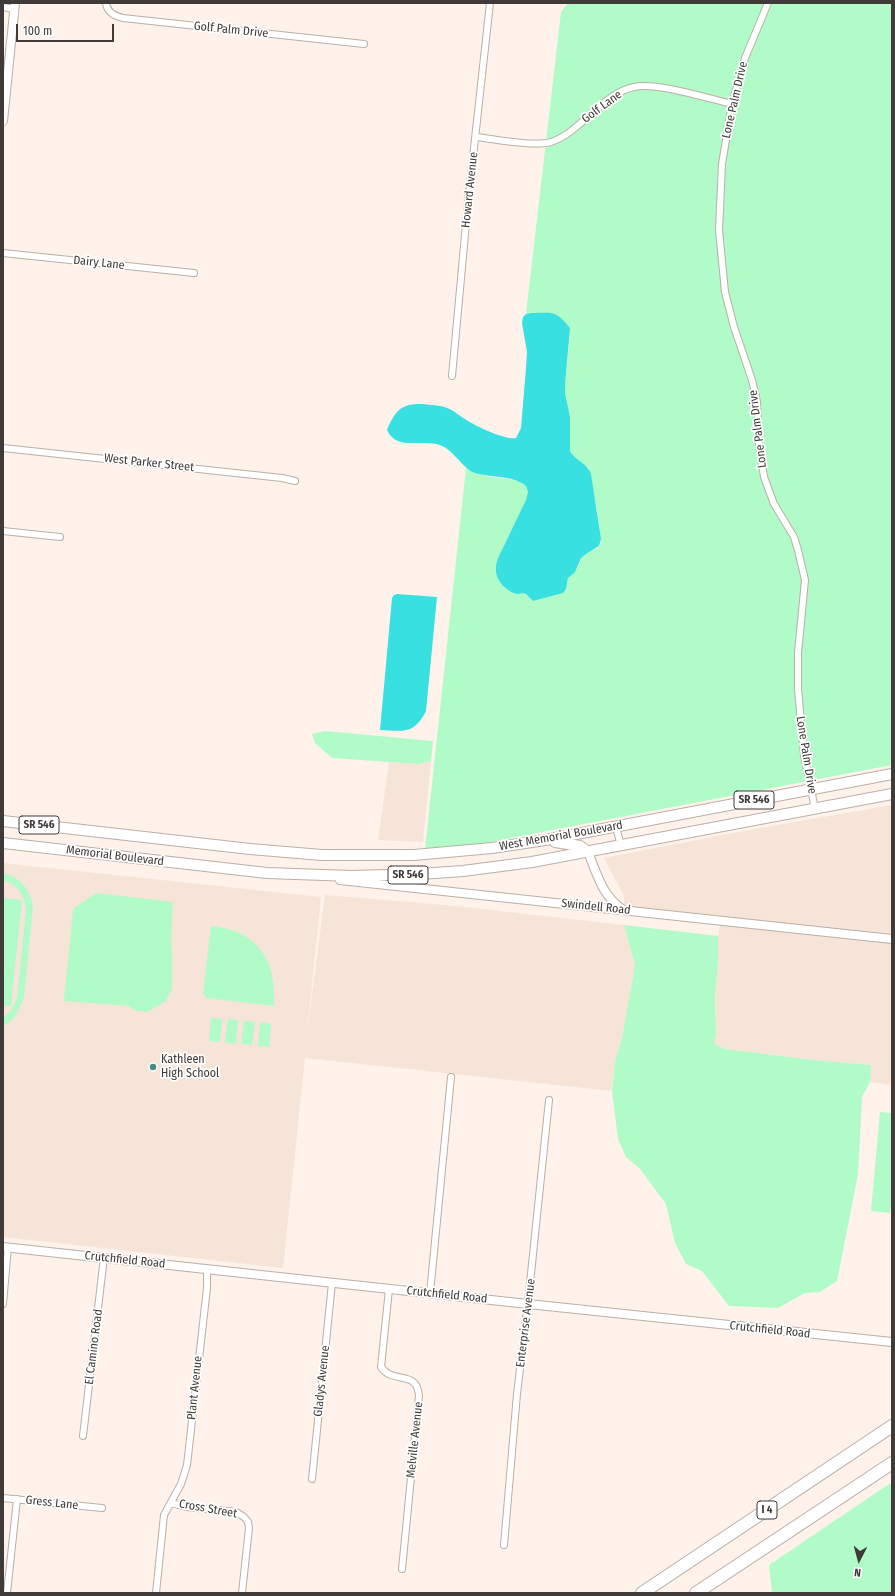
<!DOCTYPE html>
<html>
<head>
<meta charset="utf-8">
<style>
  body { margin:0 }
  #map { position:relative; width:895px; height:1596px; overflow:hidden; background:#fef2ea; font-family:"Fira Sans Condensed",sans-serif }
  canvas { display:block }
  .frame { position:absolute; inset:0; border:4px solid #403b38; pointer-events:none }
  .north { position:absolute; left:839px; top:1540px; width:40px; height:40px; -webkit-text-stroke:3px #fff; paint-order:stroke; rotate:186deg; font-size:11px; font-weight:700; line-height:16px; text-align:center; color:#403b38 }
  .north::after { content:''; display:block; margin:auto; width:14px; height:18px; background:#403b38; clip-path:polygon(50% 0,100% 100%,50% 72%,0 100%) }
  .scale { position:absolute; left:16px; top:24px; width:98px; height:18px; box-sizing:border-box; border:2px solid #403b38; border-top:0; padding-left:5px; font-size:12px; line-height:14px; white-space:nowrap; color:#403b38; -webkit-text-stroke:3px #fff; paint-order:stroke }
</style>
</head>
<body>
<div id="map">
<canvas width="895" height="1596"></canvas>
<div class="frame"></div>
<div class="north">N</div>
<div class="scale">100 m</div>
</div>
<script>
const ctx = document.querySelector('canvas').getContext('2d');
ctx.lineJoin = 'round';
function fill(path, color) {
  ctx.fillStyle = color;
  ctx.fill(path, 'evenodd');
}
function trace(path, color, width, dash) {
  ctx.strokeStyle = color;
  ctx.lineWidth = width;
  ctx.lineCap = dash ? 'butt' : 'round';
  ctx.setLineDash(dash || []);
  ctx.stroke(path);
}
function label(font, color, halo, rows, align = 'center') {
  ctx.font = font + ' "Fira Sans Condensed",sans-serif';
  ctx.lineWidth = 3.5;
  ctx.setLineDash([]);
  ctx.textBaseline = 'middle';
  ctx.strokeStyle = halo;
  ctx.fillStyle = color;
  for (const [text, x, y, turn = 0] of rows) {
    ctx.save();
    ctx.translate(x, y);
    ctx.rotate((+turn || 0) * Math.PI / 180);
    ctx.textAlign = isNaN(turn) ? turn : align;
    if (halo) ctx.strokeText(text, 0, 0);
    ctx.fillText(text, 0, 0);
    ctx.restore();
  }
}
const built = new Path2D(`
  M431,761L423,842L378,840L389,762L418,764Z
  M892,805V935L626,906L624,905V896L604,858L749,830Z
  M3,863L321,897L307,1034L325,895L456,906L624,925L635,965L622,1038L615,1062L612,1091L305,1058L283,1268L3,1237Z
  M720,925L892,943V1085L870,1082V1065L812,1060L725,1049L714,1044L716,1034L715,997L718,963V936Z`);
const green = new Path2D(`
  M568,3H892V765L485,843L425,849L466,468C474,472 483,476 492,477C504,479 516,478 526,486L528,492L527,500L504,545L496,565L516,594H526L533,601L563,593L567,585L568,577L578,567L581,558L586,554L599,547L601,543L597,509L589,468L572,455L570,451V417L565,393V385L570,336L531,313L526,314L561,12Z
  M325,731L433,741L431,761L418,764L332,758L315,743L312,734Z
  M3,873C20,877 30,889 33,906L24,998L16,1015L11,1021L3,1026V1018L11,1010L17,999L26,911C25,895 18,885 3,880Z
  M96,893L173,902L171,938L172,955V989L165,1002L147,1012L134,1010L129,1006L64,1001L73,911L74,908Z
  M3,898L22,900L11,1006H3Z
  M624,925L718,936V963L715,997L716,1034L714,1044L725,1049L812,1060L871,1065L870,1082L862,1097L858,1174L837,1281L820,1292L805,1293L778,1308L729,1306L702,1271L686,1264L675,1243L666,1204L640,1169L626,1157L618,1139L612,1091L615,1062L622,1038L635,965Z
  M211,926C258,930 277,961 274,1006L207,998L203,994Z
  M211,1018L222,1019L220,1042L209,1041Z
  M228,1019L238,1020L236,1044L225,1042Z
  M244,1021L255,1022L252,1045L241,1044Z
  M260,1022L271,1024L269,1047L258,1046Z
  M880,1112L892,1113V1196L890,1213L871,1211Z
  M892,1482V1593H772L769,1565Z`);
const water = new Path2D(`
  M531,313C554,313 555,310 570,328L565,385V393L570,417V451C575,461 587,462 591,474L601,539L599,546L586,554L581,558L575,572L568,578L566,589L563,593L533,601L526,594C523,593 519,594 517,594C507,592 496,580 496,571C495,566 497,561 499,556L526,500L528,492L526,486C513,475 491,478 475,473C461,468 453,447 436,444C419,440 396,450 387,430C395,411 401,403 423,404C431,405 440,405 447,408C454,410 459,416 465,419C473,425 507,441 516,438L521,428L526,368L527,352L522,323L523,317L526,314Z
  M397,594L437,597L426,711C414,735 403,731 380,730L392,598L394,595Z`);
const minor = new Path2D(`
  M106,3C107,12 114,16 123,18L364,44
  M768,3L745,58L732,104L722,164L719,230L725,292L734,327L752,380L757,402L759,444L764,477L774,504L794,537L798,550L805,580L798,653V689L804,755L815,809
  M3,7L14,9
  M476,137C495,139 533,147 551,142C580,133 603,93 634,87C656,82 707,98 732,104
  M3,253L194,273
  M452,376L468,202L490,3
  M3,448L282,478L295,481
  M3,531L60,537
  M616,827L621,846
  M389,1289L381,1367C393,1385 417,1369 419,1396L402,1569
  M430,1293L451,1077
  M3,1304L8,1247
  M83,1436L104,1257
  M312,1479L332,1283
  M3,1498L102,1508
  M171,1503L186,1507L236,1512L244,1517L248,1522L249,1528L242,1593
  M504,1545L517,1394L529,1293L549,1100
  M7,1593L17,1499
  M156,1593L164,1515L181,1484L187,1465L207,1288V1269`);
const tertiary = new Path2D(`
  M3,121L15,3
  M588,852C597,874 602,895 622,909
  M340,880L892,939
  M3,1247L528,1304L892,1342`);
const primary = new Path2D(`
  M3,821L250,849L322,855H414L492,848L545,840L892,774
  M555,842L580,846L588,852
  M3,843L267,873L352,876L420,874L463,871L532,862L892,794`);
const motorway = new Path2D(`
  M642,1593L892,1426
  M696,1593L892,1463`);
const markers = [
  [153,1067,4,"#468d88"]
];
const shields = [
  [754,800,40],
  [39,825,40],
  [408,875,40],
  [767,1510,20]
];
const shieldNames = [
  ["SR 546",754,800],
  ["SR 546",39,825],
  ["SR 546",408,875],
  ["I 4",767,1510]
];
const streetNames = [
  ["Golf Palm Drive",231,30,6],
  ["Lone Palm Drive",735,100,-77],
  ["Golf Lane",602,107,-36],
  ["Howard Avenue",470,190,-84],
  ["Dairy Lane",99,263,6],
  ["Lone Palm Drive",758,429,-97],
  ["West Parker Street",149,463,6],
  ["Lone Palm Drive",806,755,81],
  ["West Memorial Boulevard",561,836,-10],
  ["Memorial Boulevard",115,856,7],
  ["Swindell Road",596,907,6],
  ["Crutchfield Road",125,1260,6],
  ["Crutchfield Road",447,1295,6],
  ["Enterprise Avenue",526,1323,-83],
  ["Crutchfield Road",770,1330,6],
  ["El Camino Road",94,1347,-83],
  ["Gladys Avenue",322,1381,-84],
  ["Plant Avenue",195,1388,-84],
  ["Melville Avenue",415,1440,-84],
  ["Gress Lane",52,1503,6],
  ["Cross Street",208,1509,10]
];
const poiNames = [
  ["Kathleen",161,1060],
  ["High School",161,1074]
];
fill(built, '#f6e4d8');
fill(green, '#b1fbc8');
fill(water, '#39e0e1');
trace(minor, '#bbafa8', 8);
trace(tertiary, '#bbafa8', 10);
trace(primary, '#bbafa8', 12);
trace(motorway, '#bbafa8', 14);
trace(minor, '#fff', 6);
trace(tertiary, '#fff', 8);
trace(primary, '#fff', 10);
trace(motorway, '#fff', 12);
for (const [x, y, r, color] of markers) {
  const dot = new Path2D();
  dot.arc(x, y, r, 0, 2 * Math.PI);
  ctx.fillStyle = color;
  ctx.fill(dot);
  trace(dot, '#fff', 1.5);
}
for (const [x, y, w] of shields) {
  const box = new Path2D();
  box.roundRect(x - w / 2, y - 9, w, 18, 3);
  ctx.fillStyle = '#fff';
  ctx.fill(box);
  trace(box, '#403b38', 1);
}
label('bold 11px', '#403b38', null, shieldNames);
label('12px', '#403b38', '#fff', streetNames);
label('12px', '#403b38', '#fff', poiNames, 'left');
</script>
</body>
</html>
